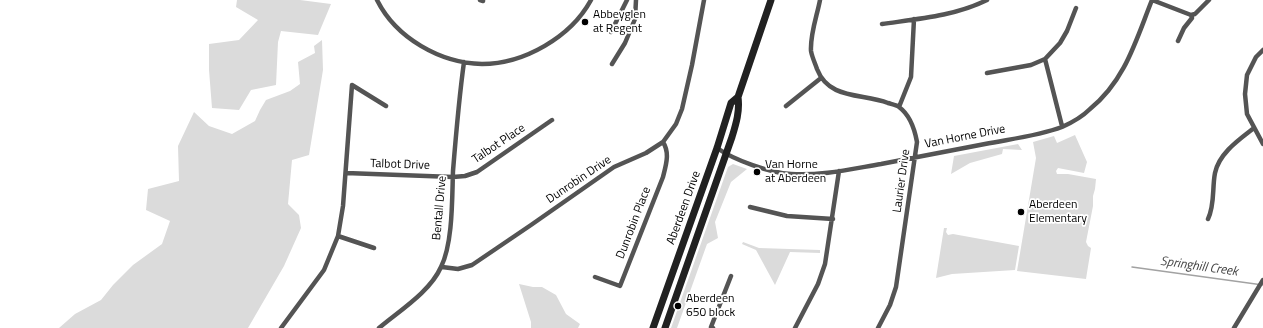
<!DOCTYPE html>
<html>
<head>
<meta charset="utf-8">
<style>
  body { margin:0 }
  canvas { display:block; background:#fff }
</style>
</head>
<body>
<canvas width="1263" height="328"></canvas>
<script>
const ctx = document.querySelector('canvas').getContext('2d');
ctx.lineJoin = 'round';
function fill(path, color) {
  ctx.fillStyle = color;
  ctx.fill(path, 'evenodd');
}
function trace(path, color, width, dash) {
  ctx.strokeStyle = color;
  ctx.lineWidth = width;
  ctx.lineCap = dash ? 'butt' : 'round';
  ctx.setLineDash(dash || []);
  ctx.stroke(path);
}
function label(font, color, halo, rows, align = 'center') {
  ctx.font = font + ' "Titillium Web",sans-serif';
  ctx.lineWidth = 3.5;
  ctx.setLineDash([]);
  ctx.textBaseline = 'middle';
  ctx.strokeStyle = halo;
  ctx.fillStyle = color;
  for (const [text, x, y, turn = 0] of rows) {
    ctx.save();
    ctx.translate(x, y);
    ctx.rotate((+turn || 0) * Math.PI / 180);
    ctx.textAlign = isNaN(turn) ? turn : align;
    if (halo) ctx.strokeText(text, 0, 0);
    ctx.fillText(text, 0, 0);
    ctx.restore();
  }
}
const green = new Path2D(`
  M237,0H300L331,4L318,35L281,31L278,42L276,85L251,90L239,110L212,108L209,70V44L239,40L258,20L236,7Z
  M322,40L323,70L309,155L292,160L288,204L299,215L301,228L284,266L248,328H59L75,314L101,300L113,285L133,265L162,244L170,221L146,210L148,189L179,181L178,146L194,112L209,126L232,134L255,121L260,110L266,100L290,91L300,84L298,62L315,53L314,46Z
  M1075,135L1087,162L1084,173L1058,168L1056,171L1057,174H1068L1096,179L1095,189L1093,196V206L1086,242L1088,246L1091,248L1086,279L1017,271L1036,158L1033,142L1054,136L1057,143Z
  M1018,144L1022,150L1003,149L1002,154L970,163L951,174L954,156Z
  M733,164L747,169L731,182L715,222L718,238L707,244L677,328H671L728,167Z
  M944,228H947L946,232L948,235L953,234L1019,246L1015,270L952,274L936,278Z
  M743,242L759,248L820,250V253L790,252L775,285L756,250L742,244Z
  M519,284L533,287H542L556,295L566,314L580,324L578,328H531V322Z`);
const stream = new Path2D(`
  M1132,267L1263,285`);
const street = new Path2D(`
  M377,0C396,38 440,63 482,64C524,64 571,37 591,0
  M480,0L483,1
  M820,0C817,16 810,34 811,51C812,57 815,63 817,69C829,100 862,93 888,103C891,104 897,105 899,107C910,115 915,131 917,142L896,287L890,305L878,328
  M1152,0L1191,15
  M882,24C917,19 955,16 987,0
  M611,32L627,0
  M1178,41L1184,28L1192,18L1191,15L1195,14L1209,0
  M1263,50L1256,57L1247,75L1245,94L1247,114L1263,144
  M1045,59L1062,126
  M612,64L625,43L635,19L636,0
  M987,73L1031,65L1045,59L1060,43L1067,31L1076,8
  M786,106L821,78
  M899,107L911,77L914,19
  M717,148C734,160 770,173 791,174C821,176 851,169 881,164C916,157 950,151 985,144C1010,139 1038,136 1062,127C1071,123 1083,116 1090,109C1125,81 1136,40 1152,0
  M346,173L453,177L465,176L477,172L552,120
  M750,207L787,216L833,219
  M1208,219C1215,205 1212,188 1215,173C1219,153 1240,139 1254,128
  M338,236L374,248
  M442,267L458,269L472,265L531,225L614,167L646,153L663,142L676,124L682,109L692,65L704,0
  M595,277L620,286L663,177C666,165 670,153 663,142
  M281,328L324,270L338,236L343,206L352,85L386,106
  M379,328C399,311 430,292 441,267C453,243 452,198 453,171C456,134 459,98 464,62
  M713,328L711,327L731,276
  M795,328L818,284L825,264L839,171
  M1234,328L1263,280`);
const secondary = new Path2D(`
  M653,328L717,148L731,103L738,97L771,0
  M665,328L732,137C736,124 740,111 738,97`);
const markers = [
  [585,22,4,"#000"],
  [757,172,4,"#000"],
  [1021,212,4,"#000"],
  [678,306,4,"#000"]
];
const poiNames = [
  ["Abbeyglen",593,15],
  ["at Regent",593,29],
  ["Van Horne",765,165],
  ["at Aberdeen",765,179],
  ["Aberdeen",1029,205],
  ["Elementary",1029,219],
  ["Aberdeen",686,299],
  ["650 block",686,313]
];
const streetNames = [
  ["Van Horne Drive",965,137,-11],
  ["Talbot Place",499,144,-34],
  ["Talbot Drive",400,165,2],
  ["Dunrobin Drive",579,180,-34],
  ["Laurier Drive",902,181,-82],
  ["Bentall Drive",440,208,-85],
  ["Aberdeen Drive",684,208,-70],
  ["Dunrobin Place",634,223,-69]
];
const waterNames = [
  ["Springhill Creek",1199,267,8]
];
fill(green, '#dbdbdb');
trace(stream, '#a2a2a2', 1.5);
trace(street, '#545454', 4.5);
trace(secondary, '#212121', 7);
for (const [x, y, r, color] of markers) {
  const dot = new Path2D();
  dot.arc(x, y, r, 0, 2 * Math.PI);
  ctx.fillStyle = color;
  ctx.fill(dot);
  trace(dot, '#fff', 1.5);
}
label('12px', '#000', '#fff', poiNames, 'left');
label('12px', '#000', '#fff', streetNames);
label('italic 13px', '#434343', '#fff', waterNames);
</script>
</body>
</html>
